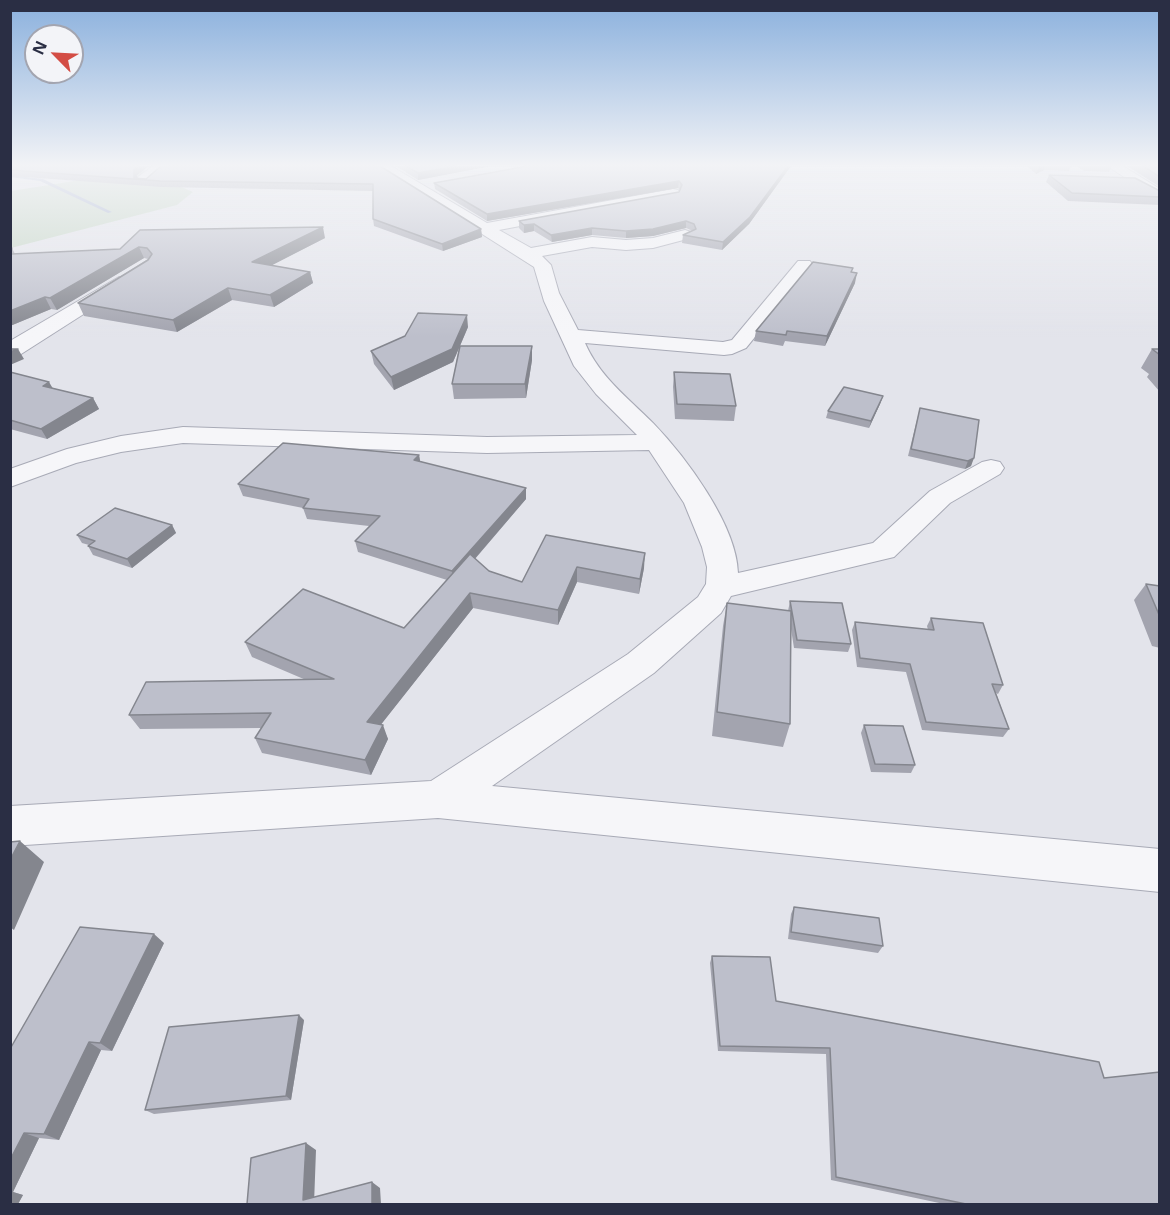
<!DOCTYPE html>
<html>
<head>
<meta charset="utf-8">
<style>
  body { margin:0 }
  #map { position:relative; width:1170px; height:1215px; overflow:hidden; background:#e3e4eb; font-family:"Open Sans",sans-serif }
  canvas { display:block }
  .frame { position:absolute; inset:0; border:12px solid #2a2e44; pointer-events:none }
  .north { position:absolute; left:24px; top:24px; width:60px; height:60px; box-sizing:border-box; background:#f3f4f8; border:2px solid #a3a5b0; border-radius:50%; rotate:294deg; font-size:16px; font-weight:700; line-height:24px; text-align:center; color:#2a2e44 }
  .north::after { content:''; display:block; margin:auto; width:21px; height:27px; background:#d34d45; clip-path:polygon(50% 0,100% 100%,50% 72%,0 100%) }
</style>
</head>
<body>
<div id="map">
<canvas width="1170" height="1215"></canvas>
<div class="frame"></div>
<div class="north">N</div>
</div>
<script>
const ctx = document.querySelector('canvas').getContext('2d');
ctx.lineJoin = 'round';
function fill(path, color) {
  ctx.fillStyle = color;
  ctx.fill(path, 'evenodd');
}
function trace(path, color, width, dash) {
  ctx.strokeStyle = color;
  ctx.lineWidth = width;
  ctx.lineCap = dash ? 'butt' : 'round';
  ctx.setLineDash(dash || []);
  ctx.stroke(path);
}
const green = new Path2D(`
  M143,170L193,192L177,205L11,248V191Z`);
const stream = new Path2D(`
  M10,175L43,179L112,212L108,213L40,181L10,177Z`);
const minor = new Path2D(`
  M153,166H168L148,183H138V177Z
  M375,166H391L487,223L673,189L678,190L680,193L678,196L673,197L499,230L531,248L592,237L626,240L653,238L685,230L691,232L693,235L691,238L653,248L626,250L592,247L542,256L551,265L559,293L578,330L723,342L732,340L798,261H810L813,265L810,269L746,348L732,354L724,355L585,343C600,377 627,397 653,423C685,456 737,525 738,573L873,543L930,491L982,462L991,460L1000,462L1004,468L1000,474L950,503L894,557L731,596L721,613L654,673L492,786L1160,849V892L438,818L10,846V806L431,781L628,654L698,597L706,584L707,567L702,547L684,503L649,450L487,453L183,443L121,452L76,463L10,487V469L67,449L121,436L183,427L487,437L637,435L596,394L574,366L544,301L534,267Z
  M1107,166H1123L1160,189V200Z
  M119,277L128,283L126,287L18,356L10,357V341Z`);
const wall = new Path2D(`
  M10,166H149L137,175V178L146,179L380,166L481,229L482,237L443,251L374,226L373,219V191L162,187L10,176Z
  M396,166H491L418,180Z
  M528,166H791L749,224L722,250L682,243L683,235L693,231L686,228L653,236L626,238L592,235L552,242L534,231L524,233L519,228V221L679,192L680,190L678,188L487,221L435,189L434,183Z
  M1027,166H1071L1069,171L1044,170L1036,174Z
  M1077,166H1112L1109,172L1084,171Z
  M1127,166H1160V187Z
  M1049,175L1160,191V205L1068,201L1046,182Z
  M140,230L325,238L271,265L310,272L313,283L274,307L232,300L177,332L84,316L78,303L148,259L144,258L57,310L51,309L10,326V248H12L15,254L120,249Z
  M852,273L855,283L825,346L785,341L783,346L754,341L756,331Z
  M468,327L460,346L532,360L526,398L454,399L452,384L459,348L453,362L394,390L374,364L371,351Z
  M1152,349H1160V392L1147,377L1149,374L1141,368Z
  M10,372L52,388L93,398L99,409L47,439L10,429Z
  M674,372L736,406L734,421L675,419L673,387Z
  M883,396L880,404L869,428L826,418L828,411Z
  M920,408L979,420L971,466L965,469L908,456Z
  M419,455L420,461L526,499L475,559L489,571L522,582L546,535L644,568L639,594L577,582L558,625L473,608L381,724L388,739L371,775L262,753L255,738L261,728L140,729L129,715L306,680L252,657L245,642L404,628L447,580L358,552L355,541L369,526L307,519L303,508L243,496L238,484Z
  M172,525L176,533L132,568L93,555L88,546L89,545L82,543L77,535Z
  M1146,584L1160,586V648L1152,646L1134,600Z
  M790,601L851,644L848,652L794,648L791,629L790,724L783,747L712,736L723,626L727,603L788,611Z
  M931,618L1003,685L998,694L996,693L1009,729L1003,737L922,730L906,672L857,667L852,630L855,622L928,630L927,626Z
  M864,725L915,765L911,773L871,772L861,733Z
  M794,907L883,946L878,953L788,939L791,914Z
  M164,943L112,1051L101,1050L59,1140L39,1138L13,1192L23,1195L18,1204H10V1049Z
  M712,956L776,1001L1104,1078L1160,1204H944L831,1180L826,1054L718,1051L710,963Z
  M304,1020L291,1100L154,1114L145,1110Z`);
const shadedWall = new Path2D(`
  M138,166H149L137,175V179H134V169Z
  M456,166H491L418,180V173Z
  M788,166H791L749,224L722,250L723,242Z
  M1039,166H1045L1044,170L1036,174Z
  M679,181L678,188L487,221V214Z
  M686,221V228L653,236L626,238V231Z
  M534,224V231L524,233V225Z
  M323,227L325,238L255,274L252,262Z
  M592,228V235L552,242L551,235Z
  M481,229L482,237L443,251L442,244Z
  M139,247L144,258L57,310L50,298Z
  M310,272L313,283L274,307L270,295Z
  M857,273L855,283L825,346L827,336Z
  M228,288L232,300L177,332L173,320Z
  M45,297L51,309L10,326V311Z
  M467,315L468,327L453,362L394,390L391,377Z
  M532,346V360L526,398L525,384Z
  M18,349L24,359L10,365V352Z
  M49,382L55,392L43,386Z
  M883,396L880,404L869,428L871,421Z
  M93,398L99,409L47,439L41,429Z
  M419,455L421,466L414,460Z
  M974,458L971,466L965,469L968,461Z
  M526,488V499L454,583L452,571Z
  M172,525L176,533L132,568L127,559Z
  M645,553L644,568L639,594L640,579Z
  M577,567V582L558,625V610Z
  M470,593L473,608L372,736L367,722Z
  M383,725L388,739L371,775L365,760Z
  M20,841L44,862L14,930L10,927V860Z
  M154,934L164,943L112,1051L100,1043Z
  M299,1015L304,1020L291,1100L286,1096Z
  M89,1042L101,1050L59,1140L44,1134Z
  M24,1133L39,1138L13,1192L23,1195L18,1204H10V1160Z
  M306,1143L316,1150L314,1204L303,1200Z
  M372,1182L380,1188L381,1204H372Z`);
const building = new Path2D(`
  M10,166H138L134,169V178L146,179L161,166H380L481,229L442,244L373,219V184L160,181L10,170Z
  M406,166H456L418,173Z
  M528,166H788L750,217L723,242L683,235L696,229L694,224L686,221L653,229L626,231L592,228L551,235L534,224L524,225L519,221L679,192L682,185L679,181L487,214L434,183Z
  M1143,166H1160V177Z
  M1049,175L1135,178L1160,191V197L1072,193Z
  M323,227L252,262L310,272L270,295L228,288L173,320L78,303L148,260L152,254L147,248L139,247L50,298L45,297L10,311V248H12L11,254L120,249L140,230Z
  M813,262L853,268L851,272L857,273L827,336L787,331L786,335L756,331Z
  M418,313L467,315L452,349L391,377L371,351L405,336Z
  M460,346H532L525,384H452Z
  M10,349H18L10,352Z
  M1152,349H1160V355Z
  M10,372L49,382L43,386L93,398L41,429L10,420Z
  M674,372L730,374L736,406L677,404Z
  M844,387L883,396L871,421L828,411Z
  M920,408L979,420L974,458L968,461L911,449Z
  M283,443L419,455L414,460L526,488L452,571L355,541L380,516L303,508L309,499L238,484Z
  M115,508L172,525L127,559L88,546L95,541L77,535Z
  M546,535L645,553L640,579L577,567L558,610L470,593L367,722L383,725L365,760L255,738L271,713L129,715L146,682L334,679L245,642L303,589L404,628L470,554L489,571L522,582Z
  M1146,584L1160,586V617Z
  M790,601L842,603L851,644L797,640Z
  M727,603L791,611L790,724L717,712Z
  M931,618L983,623L1003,685L992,684L1009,729L926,722L910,664L860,658L855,622L934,630Z
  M864,725L903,726L915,765L875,764Z
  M20,841L10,860V842Z
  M794,907L879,918L883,946L791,932Z
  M80,927L154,934L100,1043L89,1042L44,1134L24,1133L10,1160V1049Z
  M712,956L770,957L776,1001L1099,1062L1104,1078L1160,1072V1204H966L836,1177L830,1048L720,1046Z
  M299,1015L286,1096L145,1110L169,1027Z
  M306,1143L303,1200L372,1182V1204H247L251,1158Z`);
fill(green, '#c4d5c4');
fill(stream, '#9daacc');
trace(minor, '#a8aab6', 2);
fill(minor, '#f6f6f9');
fill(wall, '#a3a4af');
fill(shadedWall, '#84868e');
fill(building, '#bdbfcb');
trace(building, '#84868e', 1.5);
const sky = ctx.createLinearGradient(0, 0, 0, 337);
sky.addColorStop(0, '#8ab0dd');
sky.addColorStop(0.49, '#f2f3f6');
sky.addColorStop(1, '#f2f3f600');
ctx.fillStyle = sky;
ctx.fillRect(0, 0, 1170, 337);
</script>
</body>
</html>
